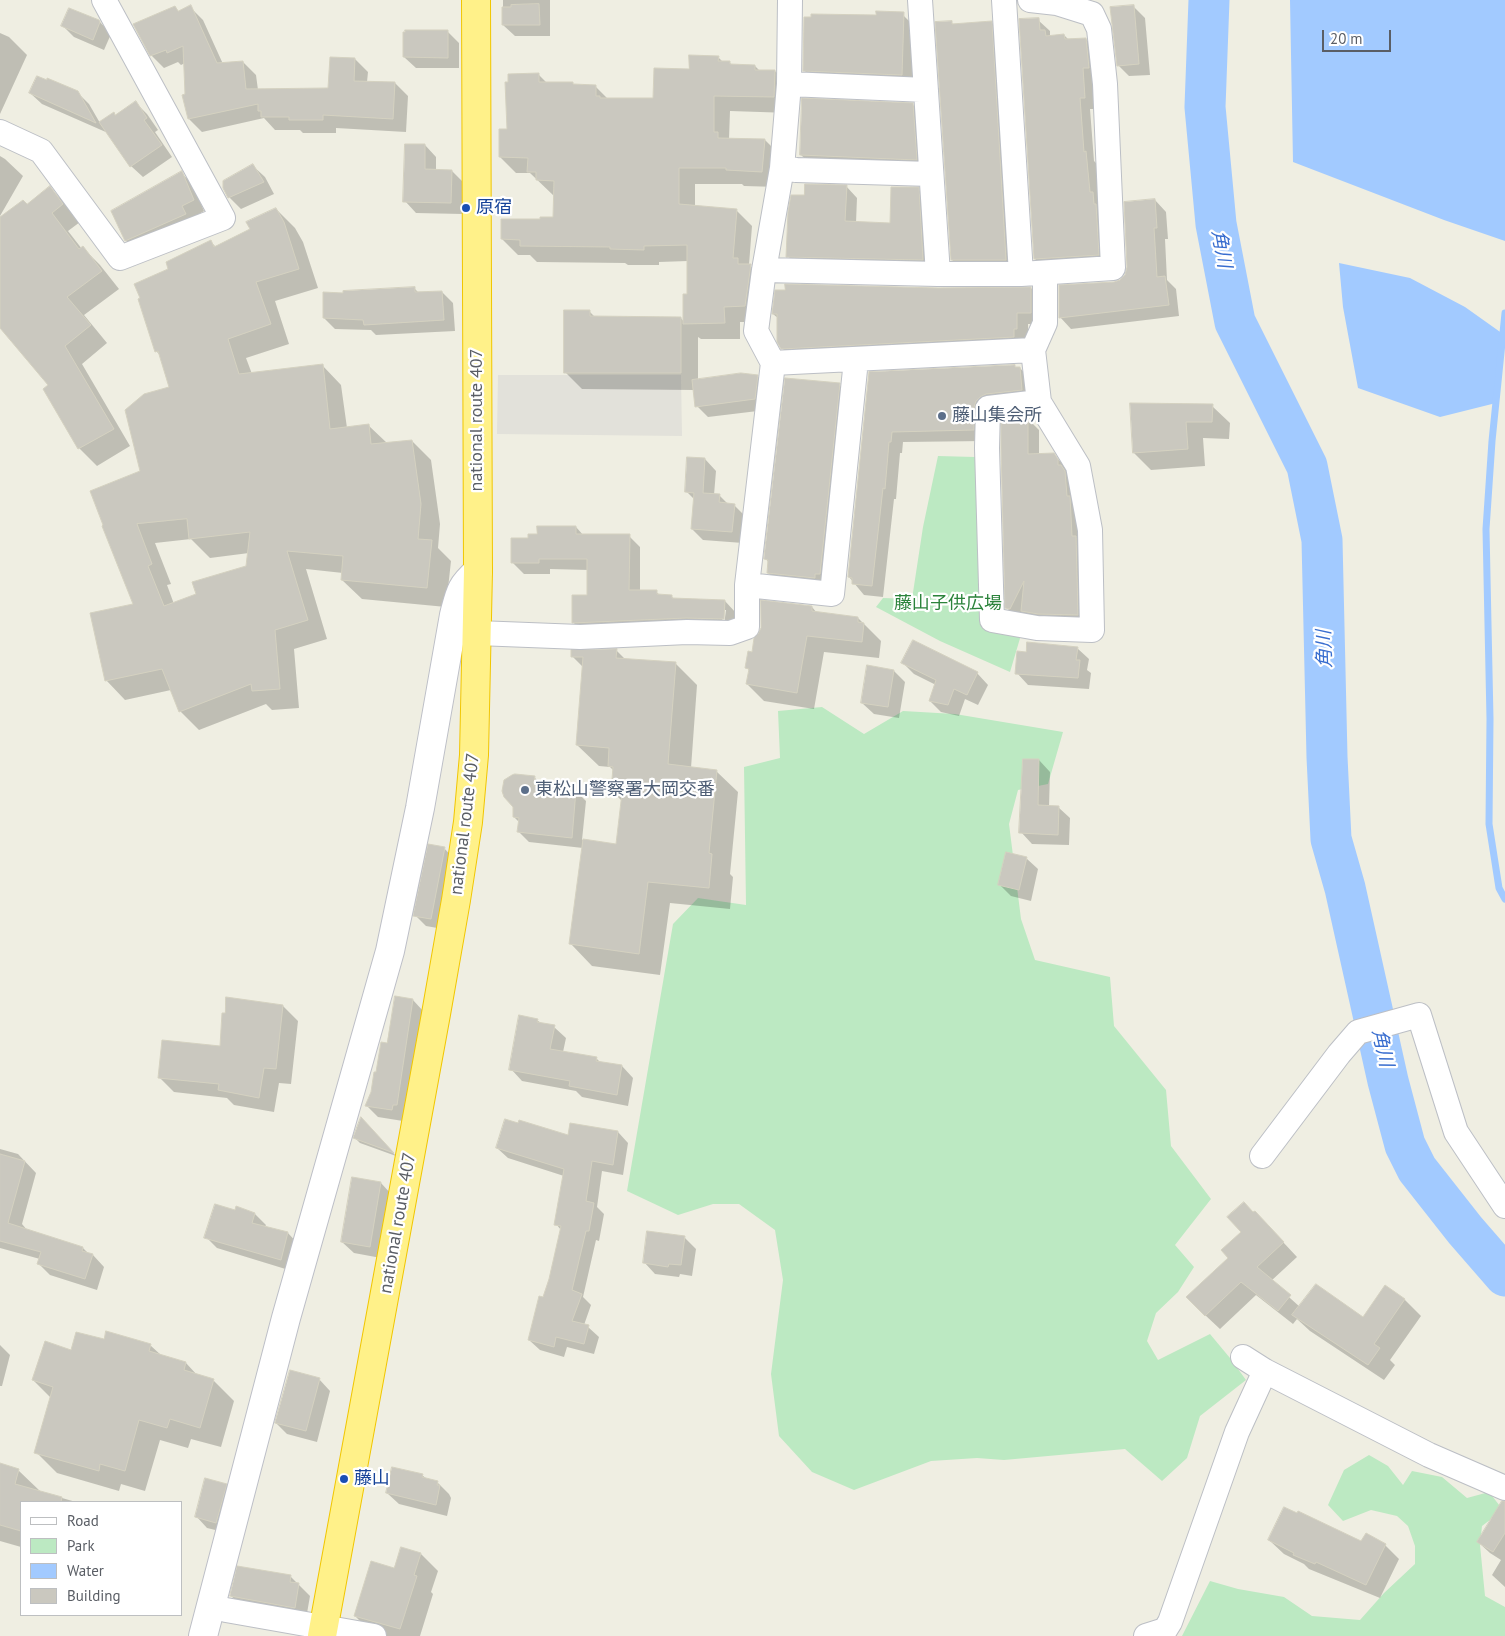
<!DOCTYPE html>
<html>
<head>
<meta charset="utf-8">
<style>
  body { margin:0 }
  #map { position:relative; width:1505px; height:1636px; overflow:hidden; background:#efeee2; font-family:"PT Sans",sans-serif }
  canvas { display:block }
  .legend { position:absolute; left:20px; top:1501px; width:162px; height:115px; box-sizing:border-box; background:#fff; border:1px solid #bdbfc1; margin:0; padding:6px 9px; list-style:none; font-size:15px; color:#5a5e65 }
  .legend li { display:flex; align-items:center; gap:10px; height:25px }
  .legend b { width:25px; border:1px solid #bdbfc1 }
  .scale { position:absolute; left:1322px; top:30px; width:69px; height:22px; box-sizing:border-box; border:2px solid #5a5e65; border-top:0; padding-left:6px; font-size:15px; line-height:18px; white-space:nowrap; color:#5a5e65; -webkit-text-stroke:4px #fff; paint-order:stroke }
</style>
</head>
<body>
<div id="map">
<canvas width="1505" height="1636"></canvas>
<ul class="legend">
<li><b style="height:6px;background:#fff"></b>Road</li>
<li><b style="height:14px;background:#bce9c2"></b>Park</li>
<li><b style="height:14px;background:#a2caff"></b>Water</li>
<li><b style="height:14px;background:#cac8bf"></b>Building</li>
</ul>
<div class="scale">20 m</div>
</div>
<script>
const ctx = document.querySelector('canvas').getContext('2d');
ctx.lineJoin = 'round';
function fill(path, color) {
  ctx.fillStyle = color;
  ctx.fill(path, 'evenodd');
}
function trace(path, color, width, dash) {
  ctx.strokeStyle = color;
  ctx.lineWidth = width;
  ctx.lineCap = dash ? 'butt' : 'round';
  ctx.setLineDash(dash || []);
  ctx.stroke(path);
}
function label(font, color, halo, rows, align = 'center') {
  ctx.font = font + ' "PT Sans","Noto Sans JP",sans-serif';
  ctx.lineWidth = 4.5;
  ctx.setLineDash([]);
  ctx.textBaseline = 'middle';
  ctx.strokeStyle = halo;
  ctx.fillStyle = color;
  for (const [text, x, y, turn = 0] of rows) {
    ctx.save();
    ctx.translate(x, y);
    ctx.rotate((+turn || 0) * Math.PI / 180);
    ctx.textAlign = isNaN(turn) ? turn : align;
    if (halo) ctx.strokeText(text, 0, 0);
    ctx.fillText(text, 0, 0);
    ctx.restore();
  }
}
const industrial = new Path2D(`
  M498,375H681L682,436L497,434Z`);
const green = new Path2D(`
  M938,456L975,457L981,461L984,625L1021,635L1010,672L940,641L876,607L883,598L912,599L923,527Z
  M822,707L864,734L903,711L955,714L1063,732L1048,784L1018,790L1009,824L1021,919L1035,960L1110,977L1114,1026L1166,1090L1171,1146L1211,1199L1175,1245L1194,1267L1178,1292L1156,1313L1147,1341L1158,1360L1210,1334L1230,1358L1246,1380L1200,1416L1187,1458L1162,1481L1125,1449L1004,1460L977,1458L931,1461L854,1490L812,1472L779,1436L771,1374L783,1280L775,1230L739,1204H713L678,1215L627,1191L673,924L698,898L746,905L744,767L780,758L778,711Z
  M1369,1455L1388,1466L1403,1485L1412,1471L1442,1477L1467,1498L1489,1492L1503,1510L1482,1526L1480,1545L1485,1596L1505,1607V1636H1182L1210,1581L1238,1589L1284,1597L1312,1616L1360,1620L1384,1593L1415,1564V1546L1408,1526L1397,1516L1371,1510L1343,1521L1328,1505L1344,1470Z`);
const water = new Path2D(`
  M1290,0H1505V241L1444,220L1293,162Z
  M1339,263L1410,278L1465,307L1503,334L1496,403L1440,417L1358,388L1343,307Z`);
const shadow = new Path2D(`
  M503,0H550V36H515L503,25Z
  M175,7L179,12L190,7L203,20L223,64L243,62L256,75L258,90L330,89L355,59L368,72L367,82L395,83L408,96L406,132L336,128V133H303L300,130H275L264,118L202,132L189,119L185,63L181,65L178,62L164,68L151,55Z
  M1134,7L1145,18L1150,75L1129,76L1118,65Z
  M904,16L915,27L913,86L816,82L804,70Z
  M1038,20L1050,31V36L1064,35L1069,40L1086,39L1097,50L1096,109H1090L1094,161L1097,164L1109,266L1046,270L1035,259Z
  M99,21L111,34L104,50L74,37L63,26Z
  M951,22L954,25L991,22L1002,33L1017,271H963L952,260Z
  M447,31L459,43V68H416L404,57Z
  M0,33L9,37L27,55L0,114Z
  M718,57L723,62L730,63L732,65L755,66L760,71H775L791,88L790,113L730,111L729,139L765,140L781,156L778,187L744,186L742,184H695V207L736,210L752,226L749,265L767,281L761,322H740V339H701L698,337V380L757,376L769,387L766,410L708,417L697,406L694,390L582,389L565,372L589,311L596,318H681L684,322L689,296L688,261L659,262V265H628L625,263L537,262L530,255H518L502,239L541,221L555,218L554,196L530,173H516L500,157L508,130L538,74L547,83L595,86L609,100H654L690,70Z
  M77,92L89,104L100,123L116,116L136,103L147,114L158,130L155,132L172,157L143,177L131,166L108,133L42,104L30,93Z
  M912,104L924,116L928,171L813,166L801,155Z
  M425,145L436,157V170L452,171L463,182L462,214L416,213L405,201Z
  M0,156L5,159L23,176L0,216Z
  M253,166L265,177L274,194L241,209L229,197Z
  M181,173L193,184L204,211L137,252L126,241L113,212Z
  M846,186L857,198L856,223L891,224L918,189L929,200L934,271L799,268L788,256L805,197Z
  M50,188L67,205L80,222L68,231L82,249L83,248L100,265L119,289L84,315L107,343L82,364L130,446L97,466L79,448L45,389L50,386L0,326V218L27,206Z
  M1155,200L1166,212L1168,239H1165L1167,280L1176,289L1179,316L1071,329L1060,317L1122,280L1127,274Z
  M276,209L295,228L303,242L318,288L275,301L289,344L246,358L252,374L322,365L341,385L347,428L368,425L387,443L412,441L431,460L440,524L438,548L451,561L446,607L362,599L342,580L343,573L306,569L327,639L294,649L299,708L272,710L266,704L199,730L180,711L171,690L125,700L106,680L135,605L103,527L142,472L171,387L161,356L156,351L169,269L210,241L216,247L252,230ZM191,539L210,558L249,553L247,567L197,595L174,604L167,585L171,584L155,543Z
  M414,288L419,293L442,292L453,303L455,331L376,335L371,330L335,329L324,318L345,294Z
  M1031,288L1042,300V324H1028V340L794,360L782,348L779,319L773,314L938,289Z
  M1014,366L1017,369L1020,368L1031,380L1033,401L998,405L985,441L903,442L902,453H900L896,499H894L883,597L864,595L849,577L870,373Z
  M839,385L856,402L837,591L786,590L768,573L769,563L766,559Z
  M1212,406L1230,423L1229,439L1203,438L1205,466L1151,470L1134,453Z
  M1027,418L1039,430V455L1053,454L1065,466L1076,483L1089,625L1034,622L1024,613L1021,620L1018,619L1007,608Z
  M705,459L716,471L714,495H719L728,504L734,505L745,516L743,543L703,540L692,529L695,500L686,491Z
  M576,527L584,536H629L640,547V592H656L660,595L671,596L675,600L725,601L736,613L735,630L584,634L573,622L589,596V570L550,569V574H524L512,562L529,539ZM723,610H726L724,625H722Z
  M812,607L817,613L858,618L881,641L879,658L824,652L814,709L764,701L747,684L750,671L747,668L753,653Z
  M1077,648L1089,659L1087,670L1091,673L1089,689L1028,685L1017,673L1027,653Z
  M616,650L626,660L675,663L697,685L691,768L716,771L738,792L730,874L733,877L730,909L670,903L660,975L592,966L571,944L583,848L529,842L518,831L519,822L514,817L535,778L545,788L576,791L586,801L582,840L618,845L622,801L612,791L614,771L610,767L599,766L577,745L583,667L572,656Z
  M903,663L977,673L988,685L978,705L965,699L959,716L941,712L930,701L936,685L914,674Z
  M894,671L905,682L899,718L874,714L862,703Z
  M1039,760L1050,772L1049,807H1058L1070,818L1069,845L1032,844L1021,832Z
  M444,848L455,860L443,929L426,926L415,915Z
  M1026,858L1038,869L1031,901L1011,896L1000,885Z
  M396,998L413,1000L424,1012L403,1121L378,1117L367,1106L388,1044Z
  M283,1006L298,1021L291,1084L279,1083L274,1112L234,1105L227,1098L174,1092L159,1077L221,1047Z
  M537,1020L542,1024L554,1027L566,1038L563,1052L596,1058L601,1063L622,1066L633,1078L628,1106L582,1097L576,1091L522,1081L511,1069Z
  M362,1119L396,1156L360,1143L355,1138Z
  M618,1132L628,1143L623,1175L602,1171L597,1207L604,1214L599,1241L596,1240L583,1297L591,1305L584,1325L588,1327L599,1337L594,1354L567,1347L564,1357L540,1350L529,1340L550,1280L561,1230L556,1224L564,1176L508,1158L497,1148L569,1137Z
  M0,1149L18,1154L36,1173L22,1224L28,1231L83,1248L89,1254L93,1255L104,1267L97,1290L50,1275L39,1264L40,1259L0,1248Z
  M381,1183L392,1195L381,1258L354,1253L342,1242Z
  M235,1211L255,1214L266,1225L265,1227L288,1233L299,1245L292,1271L217,1248L206,1237Z
  M1254,1213L1269,1227L1297,1257L1271,1281L1300,1307L1363,1319L1386,1287L1405,1300L1421,1316L1390,1360L1395,1365L1384,1380L1310,1331L1297,1319L1293,1324L1256,1295L1220,1329L1205,1315L1229,1258Z
  M685,1238L696,1249L692,1276L680,1274L679,1277L655,1274L644,1262Z
  M105,1341L150,1345L162,1356L186,1363L198,1376L213,1380L234,1401L221,1447L191,1439L188,1448L160,1440L145,1491L121,1484L119,1491L57,1473L36,1452L51,1398L33,1380L72,1351Z
  M0,1345L10,1355L2,1386H0Z
  M319,1379L330,1391L317,1442L287,1434L276,1423Z
  M0,1464L18,1470L41,1492L76,1502H21V1547L0,1541Z
  M422,1475L428,1480L437,1482L449,1494L451,1498L447,1516L399,1504L387,1493Z
  M226,1485L237,1496L228,1533L207,1528L196,1516Z
  M1505,1522V1587L1492,1575L1501,1560L1490,1553L1478,1542Z
  M1269,1540L1385,1545L1399,1559L1380,1598L1309,1569L1304,1564L1284,1554Z
  M421,1554L438,1571L431,1592L433,1594L420,1636H383L372,1633L355,1616L395,1570Z
  M238,1567L291,1577L310,1596L306,1619L243,1607L231,1596Z`);
const stream = new Path2D(`
  M1505,313L1492,441L1486,529L1490,719L1489,824L1499,888L1505,899`);
const river = new Path2D(`
  M1209,0L1205,107L1216,224L1235,322L1307,466L1322,540L1327,757L1331,839L1345,888L1388,1081L1405,1145L1417,1169L1465,1230L1505,1276`);
const building = new Path2D(`
  M539,4L540,25H502V7H511V5Z
  M191,5L217,63L243,61L246,89L328,88L330,57L355,58L354,81L395,82L393,119L323,115V120H289V117H261V111H258V104L188,119L182,95L185,94L183,46L167,53L166,50L150,56L133,24L175,6L178,11Z
  M1134,5L1139,64L1117,66L1110,7Z
  M69,8L99,20L100,22L93,40L61,26Z
  M876,11L904,12L902,75L803,71L804,17H811V14L876,15Z
  M1039,18L1040,30H1045L1046,36L1064,34L1065,39L1086,38L1089,68H1083L1085,98H1080L1084,152L1086,151L1090,192H1093L1094,204H1096L1099,255L1034,259L1019,19Z
  M952,21V24L992,21L1006,260H951L935,22Z
  M405,30H448V58L403,57V32H405Z
  M689,55L719,56L718,61H730V64L755,65V70H775L774,97L714,96V132H718V138L765,139L762,172L726,170V168H679V204L737,209L733,258H738V264H751L745,306L724,307L725,323L683,324V294H687V245L644,246V250L610,249V247L520,246V240L501,239V219H540V217H553L554,181L536,180V172H527L528,158L499,157V129H507L505,82H508V74L539,73V82H573V84L596,85V96H600V98H653L654,68L689,69Z
  M37,76L47,80V78L78,91L96,123L29,93Z
  M802,98L913,103L917,160L800,155Z
  M136,101L147,118L144,120L162,145L130,167L99,122L114,112L115,115Z
  M405,144H425V169L452,170L451,203L403,202Z
  M253,164L264,182L228,198L223,188V181Z
  M182,171L194,200L182,206L186,214L125,241L111,211Z
  M805,184L847,185L845,221L890,223L891,187H919L923,260L786,257L788,212L791,195H804Z
  M50,186L63,204L52,213L79,249L83,246L102,271L67,297L91,325L65,346L114,429L78,449L43,389L48,385L0,328V217L23,200L27,204Z
  M1155,199L1157,228H1154L1157,277L1165,276L1169,305L1059,318V285L1114,282L1120,280L1125,275L1127,267L1124,202Z
  M276,208L284,222L299,269L256,282L271,324L228,339L239,374L323,364L330,429L369,424L371,444L412,440L421,504L418,539L432,540L427,588L341,580L343,556L287,551L308,620L275,630L280,689L252,691L251,684L179,712L162,669L105,681L90,613L133,604L102,526L103,525L90,491L140,471L125,410L144,394L169,387L158,351L155,352L138,299L140,298L134,284L168,269L166,262L211,240L214,247L250,229L246,222ZM187,519L189,539L250,532L246,566L192,582L196,594L164,606L148,566L152,564L137,524Z
  M785,284L938,288L1031,287V313H1017V329H1014V337L781,349L777,342V314H772L775,290H785Z
  M415,287V292L442,291L444,320L364,325L363,320L323,318V292L343,293V291Z
  M564,310H590V316L681,317V373H564Z
  M1015,365V367H1020L1022,390L986,394L980,397L976,401L974,407V430L892,432L891,442H889L885,489L883,488L872,586L852,584V578L848,577L869,372Z
  M741,373L758,375L755,399L695,407L692,380Z
  M785,378L840,383L820,574H815V578L767,573L768,560L764,559Z
  M1130,403L1213,404L1212,422H1186L1188,449L1133,453Z
  M1028,417V454L1054,453L1058,459V465H1061L1065,471L1067,496H1070L1072,536H1076L1078,615L1038,614L1021,611L1024,581L1010,609L1005,608L1001,448V420Z
  M687,457L705,458L703,493L720,494L719,502L735,504L732,532L691,529L694,493L685,492Z
  M537,526H576V534H630L629,590H657V594L672,595V598L725,600L724,619L686,618L572,623V595H587V559H539V563H511V538H528V534H537Z
  M761,600L812,606V611L858,617V622L864,623L862,642L807,636L797,693L746,684L749,669L745,668L748,651L752,652L754,638L758,634L761,628Z
  M913,640L978,672L967,695L954,689L948,705L929,701L936,680L901,663Z
  M1027,642L1078,647L1076,660H1080L1078,678L1015,674L1017,651L1026,652Z
  M617,649L616,658L676,662L668,764L717,770L709,853L712,854L709,888L648,882L639,954L569,944L583,839L616,844L622,793L611,791L613,767L608,766L609,748L576,745L583,657H571V650Z
  M867,665L894,670L888,707L861,703Z
  M1023,759H1039L1038,805L1059,806L1058,835L1019,833Z
  M515,774L535,776L534,786L576,790L572,838L517,832L519,818L513,817V807L504,797L502,791L504,780L512,775Z
  M428,844L445,847L431,919L413,916Z
  M1006,852L1027,857L1019,890L998,885Z
  M395,996L413,999L397,1105H393L392,1110L365,1106L371,1092L374,1072H376L381,1042L387,1043Z
  M226,997L283,1005L276,1069L264,1068L259,1098L218,1090L219,1084L158,1078L162,1040L220,1046L222,1013H225Z
  M519,1015L538,1019L537,1022L555,1025L550,1049L597,1057L596,1061L622,1065L617,1095L569,1086L570,1081L509,1070Z
  M361,1117L394,1153L353,1138Z
  M505,1119L518,1123L519,1120L568,1135L570,1123L618,1131L613,1165L592,1161L586,1201L594,1203L589,1231H586L572,1290L582,1294L572,1321L589,1325L584,1344L556,1337L554,1347L528,1340L539,1296L543,1297L549,1279L561,1226L554,1225L564,1169L496,1148Z
  M0,1154L25,1161L8,1223L83,1247L82,1251L93,1254L85,1279L37,1264L41,1252L0,1241Z
  M352,1177L381,1182L370,1247L341,1242Z
  M1244,1202L1253,1212L1255,1211L1284,1242L1257,1267L1291,1295L1278,1311L1241,1282L1205,1316L1186,1297L1228,1258L1221,1250L1241,1232L1227,1217Z
  M215,1204L235,1210L236,1206L255,1213L252,1223L288,1232L281,1260L204,1238Z
  M647,1231L685,1236L681,1265L669,1264L668,1267L643,1263Z
  M1316,1284L1363,1317L1385,1285L1405,1299L1374,1344L1380,1348L1368,1365L1292,1315Z
  M106,1331L151,1344L149,1351L186,1362L184,1370L214,1379L200,1428L170,1419L167,1428L139,1420L125,1471L100,1464L99,1471L34,1453L53,1387L32,1380L45,1341L71,1350L76,1332L104,1339Z
  M290,1370L320,1378L306,1431L275,1423Z
  M0,1463L19,1469L15,1484L62,1497L61,1502H21V1531L0,1525Z
  M392,1467L423,1474L422,1477L438,1481L437,1485H440L436,1505L386,1493Z
  M205,1478L227,1484L216,1523L195,1517Z
  M1502,1501H1505V1533L1493,1552L1477,1542Z
  M1284,1507L1297,1513L1298,1511L1361,1541L1366,1533L1386,1544L1366,1585L1316,1562L1315,1564L1293,1555L1294,1553L1268,1540Z
  M401,1547L421,1553L414,1575L417,1576L400,1629L354,1616L371,1561L394,1568Z
  M237,1566L291,1575L290,1582L299,1583L295,1608L230,1596Z`);
const street = new Path2D(`
  M920,0L938,274
  M1004,0L1021,274
  M789,84L926,90
  M0,132L41,151L120,258L223,218L104,0
  M782,168L796,170L931,174
  M764,270L938,274H1021L1113,268L1105,84L1099,29L1092,14L1057,3L1030,0
  M773,363L1033,350
  M1039,402L988,408L987,448L992,620L1037,628L1092,630L1090,530L1078,466L1039,402L1033,350L1045,323V273
  M747,585L832,594L856,360
  M477,633L580,637L687,632L730,633L747,627V585L773,363L756,331L764,270L782,168L789,84L790,0
  M1262,1156L1339,1054L1358,1032L1419,1015L1456,1132L1505,1206
  M1243,1357L1265,1371L1429,1455L1505,1488
  M211,1606L226,1610L374,1636
  M1146,1636L1165,1630L1170,1622L1237,1432L1265,1371`);
const secondary = new Path2D(`
  M203,1636L286,1318L390,951L420,808L454,615C460,592 460,587 478,571`);
const highway = new Path2D(`
  M322,1636L436,1014L456,900L468,822L474,755L478,571L476,0`);
const markers = [
  [466,208,5,"#1a4fb4"],
  [942,416,5,"#5c6f8a"],
  [525,790,5,"#5c6f8a"],
  [344,1479,5,"#1a4fb4"]
];
const transitNames = [
  ["原宿",476,208],
  ["藤山",354,1479]
];
const serviceNames = [
  ["藤山集会所",952,416],
  ["東松山警察署大岡交番",535,790]
];
const streetNames = [
  ["national route 407",477,420,-90],
  ["national route 407",465,824,-83],
  ["national route 407",398,1223,-80]
];
const parkNames = [
  ["藤山子供広場",948,604]
];
const waterNames = [
  ["角川",1221,249,80],
  ["角川",1325,649,-92],
  ["角川",1382,1048,77]
];
fill(industrial, '#e2e1da');
fill(green, '#bce9c2');
fill(water, '#a2caff');
fill(shadow, '#0003');
trace(stream, '#a2caff', 7);
trace(river, '#a2caff', 41);
fill(building, '#cac8bf');
trace(building, '#d4d1c0', 1);
trace(street, '#bcbfc5', 26);
trace(secondary, '#bdbfc7', 30);
trace(highway, '#f1c600', 30);
trace(street, '#fff', 24);
trace(secondary, '#fff', 28);
trace(highway, '#fff189', 28);
for (const [x, y, r, color] of markers) {
  const dot = new Path2D();
  dot.arc(x, y, r, 0, 2 * Math.PI);
  ctx.fillStyle = color;
  ctx.fill(dot);
  trace(dot, '#fff', 2);
}
label('18px', '#164399', '#fff', transitNames, 'left');
label('18px', '#4e5e75', '#fff', serviceNames, 'left');
label('18px', '#5a5e65', '#fff', streetNames);
label('18px', '#2b833b', '#fff', parkNames);
label('italic 19px', '#386dcf', '#fff', waterNames);
</script>
</body>
</html>
